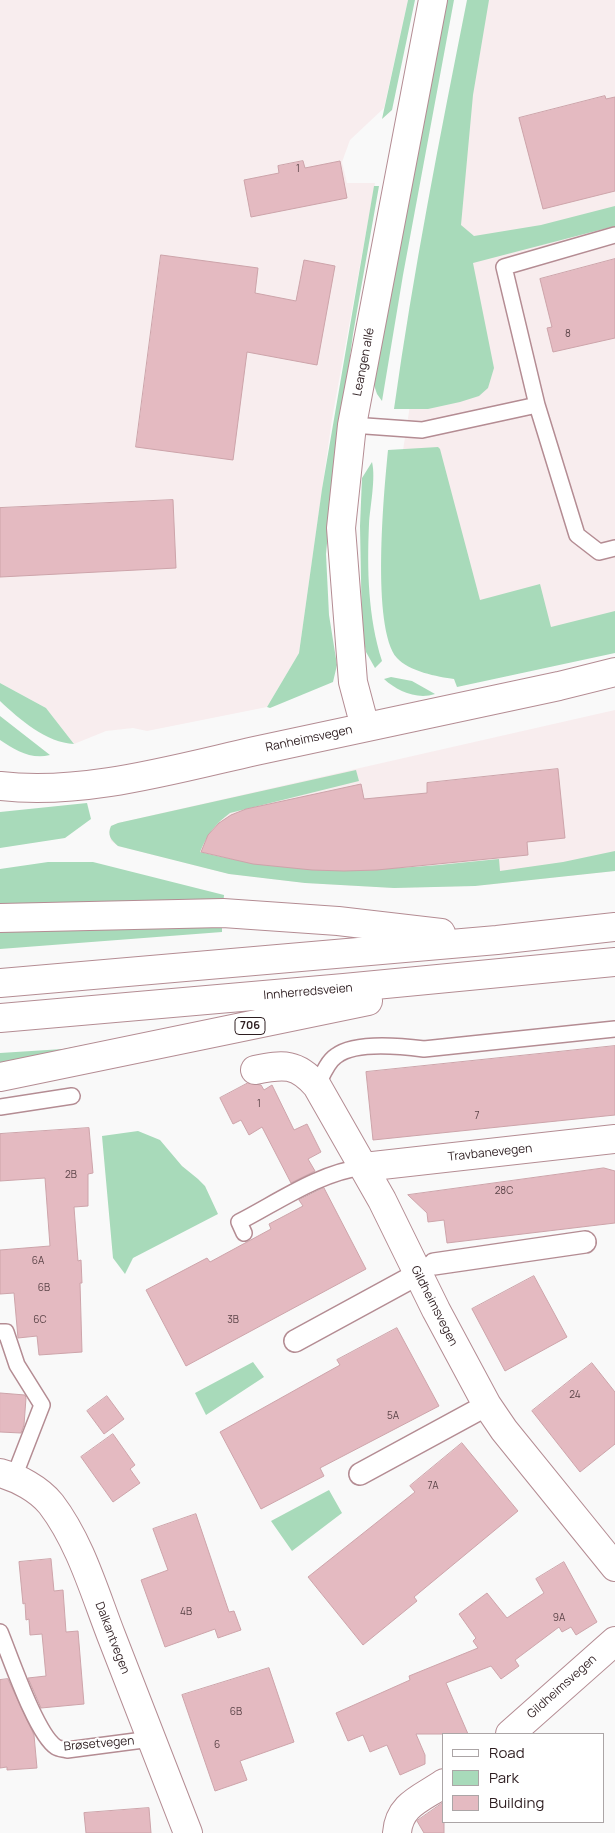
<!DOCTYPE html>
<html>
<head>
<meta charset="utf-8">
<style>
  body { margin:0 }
  #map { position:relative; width:615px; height:1833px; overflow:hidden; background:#f9f9f9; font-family:Manrope,sans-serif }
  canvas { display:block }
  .legend { position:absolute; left:442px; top:1733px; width:162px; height:90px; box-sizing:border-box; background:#fff; border:1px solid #aba5a6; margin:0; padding:6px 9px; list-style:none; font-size:15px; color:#2e1e21 }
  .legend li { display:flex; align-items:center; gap:10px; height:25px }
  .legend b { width:25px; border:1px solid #aba5a6 }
</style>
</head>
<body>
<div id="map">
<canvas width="615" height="1833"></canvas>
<ul class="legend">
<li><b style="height:6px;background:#fff"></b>Road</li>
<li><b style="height:14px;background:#a8daba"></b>Park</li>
<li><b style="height:14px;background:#e4bac1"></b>Building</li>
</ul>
</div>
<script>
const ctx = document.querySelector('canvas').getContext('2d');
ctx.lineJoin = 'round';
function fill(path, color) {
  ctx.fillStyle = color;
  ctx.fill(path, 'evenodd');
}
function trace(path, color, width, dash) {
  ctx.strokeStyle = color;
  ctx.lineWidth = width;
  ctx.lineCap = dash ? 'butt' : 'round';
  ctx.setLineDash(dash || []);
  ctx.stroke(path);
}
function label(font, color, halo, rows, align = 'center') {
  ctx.font = font + ' Manrope,sans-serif';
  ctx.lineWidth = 4;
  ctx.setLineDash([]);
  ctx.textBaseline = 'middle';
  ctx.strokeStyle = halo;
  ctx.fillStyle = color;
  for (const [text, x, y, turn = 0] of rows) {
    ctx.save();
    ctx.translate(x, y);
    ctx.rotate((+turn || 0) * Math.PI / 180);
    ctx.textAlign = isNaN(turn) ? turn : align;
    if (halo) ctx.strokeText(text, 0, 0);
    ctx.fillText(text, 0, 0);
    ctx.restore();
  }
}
const built = new Path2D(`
  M0,0H408L384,108L350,140L342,162L347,183H375L332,419L299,653L267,707L147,731L133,728L106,731L74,744L46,708L0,683Z
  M473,0H615V617L455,666L401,463Z
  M615,710V871L475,886L394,888L305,883L229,874L118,846L111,841L109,832L111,826L118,823Z`);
const green = new Path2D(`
  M408,0H415L392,110L382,119Z
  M445,0H454L403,275L382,401L377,394L373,382Z
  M467,0H489L473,95L461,225L474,236L541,225L615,206V226L473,263L494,368L488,388L479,396L460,402L428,409H394C413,272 440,136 467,0Z
  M374,186H379L353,334L331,501L326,554L329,615L337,665L333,682L270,708L267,707L299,653L322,489Z
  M438,447L440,449L480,600L540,584L551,627L615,611V653L457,687L454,679C438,677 408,671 397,658C371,628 384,491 388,450Z
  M372,462C376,478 370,507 369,524C367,570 368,617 382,661L375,668L366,652L362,631L360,526L362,478Z
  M391,677L412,681L435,694C417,700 397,691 384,679Z
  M0,683L46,708L74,744C47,743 19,719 0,701Z
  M0,716L50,755C31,760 15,750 0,740Z
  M356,770L359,781L230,813C215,824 207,835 200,852C307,879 391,870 499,859L500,871L563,862L615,851V871L475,886L394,888L305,883L229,874L118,846C111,840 107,835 111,826L118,823Z
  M87,803L91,819L65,838L0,848V812Z
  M48,862H93L224,895L223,907H0V869Z
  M222,924V932L0,949V928Z
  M176,1027L0,1064V1053L63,1049Z
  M138,1131L160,1140L182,1166L198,1179L205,1186L218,1214L133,1258L125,1274L113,1258L102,1136Z
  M253,1362L264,1377L206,1415L195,1393Z
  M329,1490L342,1513L292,1551L271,1521Z`);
const building = new Path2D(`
  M605,96L606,99L615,97V191L543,209L519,118Z
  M303,161L305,168L340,161L347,198L251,217L244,180L279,173L278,166Z
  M161,255L258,268L255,293L296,301L304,260L335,266L317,365L247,352L233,460L136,447Z
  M615,259V338L553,352L547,328L552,327L540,279Z
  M173,500L176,568L0,577V508Z
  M558,769L565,838L527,842L528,855L377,870L344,871L312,870L253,864L201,852L208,835L219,823L231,815L246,809L361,784L364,799L427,793V783Z
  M615,1046V1115L373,1140L366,1072Z
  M248,1083L261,1085L264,1090L272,1085L294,1130L307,1124L321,1152L308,1159L315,1171L291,1183L262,1127L249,1135L241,1120L233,1124L220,1098Z
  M89,1128L93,1173L88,1174V1206L74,1207L78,1261L81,1260L82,1283H80L82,1352L39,1355L37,1336L18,1338L14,1293L0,1294V1250L50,1246L45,1178L0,1181V1134Z
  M604,1168L615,1171V1223L447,1243L444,1220L428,1222L427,1213L408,1195Z
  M324,1188L366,1269L186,1366L146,1290L207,1258L210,1262L271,1229L269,1224L303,1206L299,1200Z
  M534,1276L567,1337L505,1371L472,1309Z
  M397,1328L439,1406L320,1468L324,1476L261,1509L220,1432L340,1365L337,1360Z
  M592,1363L615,1392V1444L580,1472L532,1411Z
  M0,1393L25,1395L26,1398L24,1425L21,1433L0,1432Z
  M107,1396L124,1419L104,1434L87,1411Z
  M113,1434L135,1465L130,1469L140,1483L113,1502L81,1457Z
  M462,1443L518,1511L414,1597L417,1601L363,1645L308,1577L415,1492L410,1486Z
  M196,1514L229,1612L234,1611L241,1630L218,1638L215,1629L165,1647L141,1580L168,1570L153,1529Z
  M51,1559L54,1591L63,1590L66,1632L78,1631L84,1704L41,1708L28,1678L46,1676L42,1634L30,1635L29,1619L26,1620L25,1603L23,1604L19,1562Z
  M564,1562L597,1622L576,1635L571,1627L562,1632L559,1627L515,1660L519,1666L501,1679L491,1666L446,1683L468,1734H416L425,1755V1764L400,1775L387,1745L370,1752L363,1735L348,1741L336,1713L410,1680L409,1676L478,1648L473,1641L476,1638L459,1614L487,1593L507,1618L544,1593L536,1579Z
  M269,1668L294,1742L240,1761L247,1780L215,1791L182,1695Z
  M8,1679L34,1735L37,1768L7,1770V1767L0,1768V1680Z
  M444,1802V1833H424L417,1821Z
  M149,1808L151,1833H86L84,1813Z`);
const service = new Path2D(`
  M537,405L577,535L599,552L615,548
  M352,425L422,430L537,405L504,267L615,235
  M317,1086C322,1076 327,1062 336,1056C355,1041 401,1046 424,1049L615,1029
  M0,1107L72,1096
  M244,1233L239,1222C278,1202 320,1172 364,1167
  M0,1332H6L17,1365L42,1405L14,1477
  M0,1632C10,1656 36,1734 56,1747C59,1749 64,1749 67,1750L151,1739`);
const pedestrian = new Path2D(`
  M434,1264L585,1242
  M295,1341L418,1274
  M360,1474L487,1405`);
const minor = new Path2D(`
  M255,1070C284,1064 297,1063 317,1086L382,1200L436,1310L487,1405L504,1430L615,1567
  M364,1167L615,1139
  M0,1473C18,1478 39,1489 51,1504C80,1542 94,1591 111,1635C136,1701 162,1767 188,1833
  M510,1734L615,1641
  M397,1833C399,1804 423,1798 444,1783`);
const tertiary = new Path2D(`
  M365,727L353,682L341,528L352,425L433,0
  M0,786C82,796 175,769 255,751C356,729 457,707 559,686L615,672`);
const trunk = new Path2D(`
  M0,918L223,913L338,921L441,933
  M0,983L497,940L615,927
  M0,1018L344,988L615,962
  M0,1077L368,1001`);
const numberNames = [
  ["1",298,169],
  ["8",568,334],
  ["1",259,1104],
  ["7",477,1116],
  ["2B",71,1175],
  ["28C",504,1191],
  ["6A",38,1261],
  ["6B",44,1288],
  ["6C",40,1320],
  ["3B",233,1320],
  ["24",575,1395],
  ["5A",393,1416],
  ["7A",433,1486],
  ["4B",186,1612],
  ["9A",559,1618],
  ["6B",236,1712],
  ["6",217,1745]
];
const shields = [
  [250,1026,30]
];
const shieldNames = [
  ["706",250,1026]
];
const streetNames = [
  ["Leangen allé",364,362,-79],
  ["Ranheimsvegen",309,739,-12],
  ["Innherredsveien",308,992,-5],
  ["Travbanevegen",490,1153,-6],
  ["Gildheimsvegen",434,1306,63],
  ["Dalkantvegen",112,1638,69],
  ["Gildheimsvegen",562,1687,-42],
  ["Brøsetvegen",99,1744,-5]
];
fill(built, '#f8edee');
fill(green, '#a8daba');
fill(building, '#e4bac1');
trace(building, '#cda4aa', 1);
trace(service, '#b48c93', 18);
trace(pedestrian, '#b48c93', 24);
trace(minor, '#b48c93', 30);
trace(tertiary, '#b48c93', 30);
trace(trunk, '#b48c93', 30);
trace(service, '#fff', 15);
trace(pedestrian, '#fff', 21);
trace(minor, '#fff', 28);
trace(tertiary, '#fff', 28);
trace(trunk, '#fff', 28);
label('10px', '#5c4549', null, numberNames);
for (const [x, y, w] of shields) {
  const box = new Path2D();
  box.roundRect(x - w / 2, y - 8.5, w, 17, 4);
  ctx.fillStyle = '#fff';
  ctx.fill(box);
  trace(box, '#2e1e21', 1);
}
label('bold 11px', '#2e1e21', null, shieldNames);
label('12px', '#2e1e21', '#fff', streetNames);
</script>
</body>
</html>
